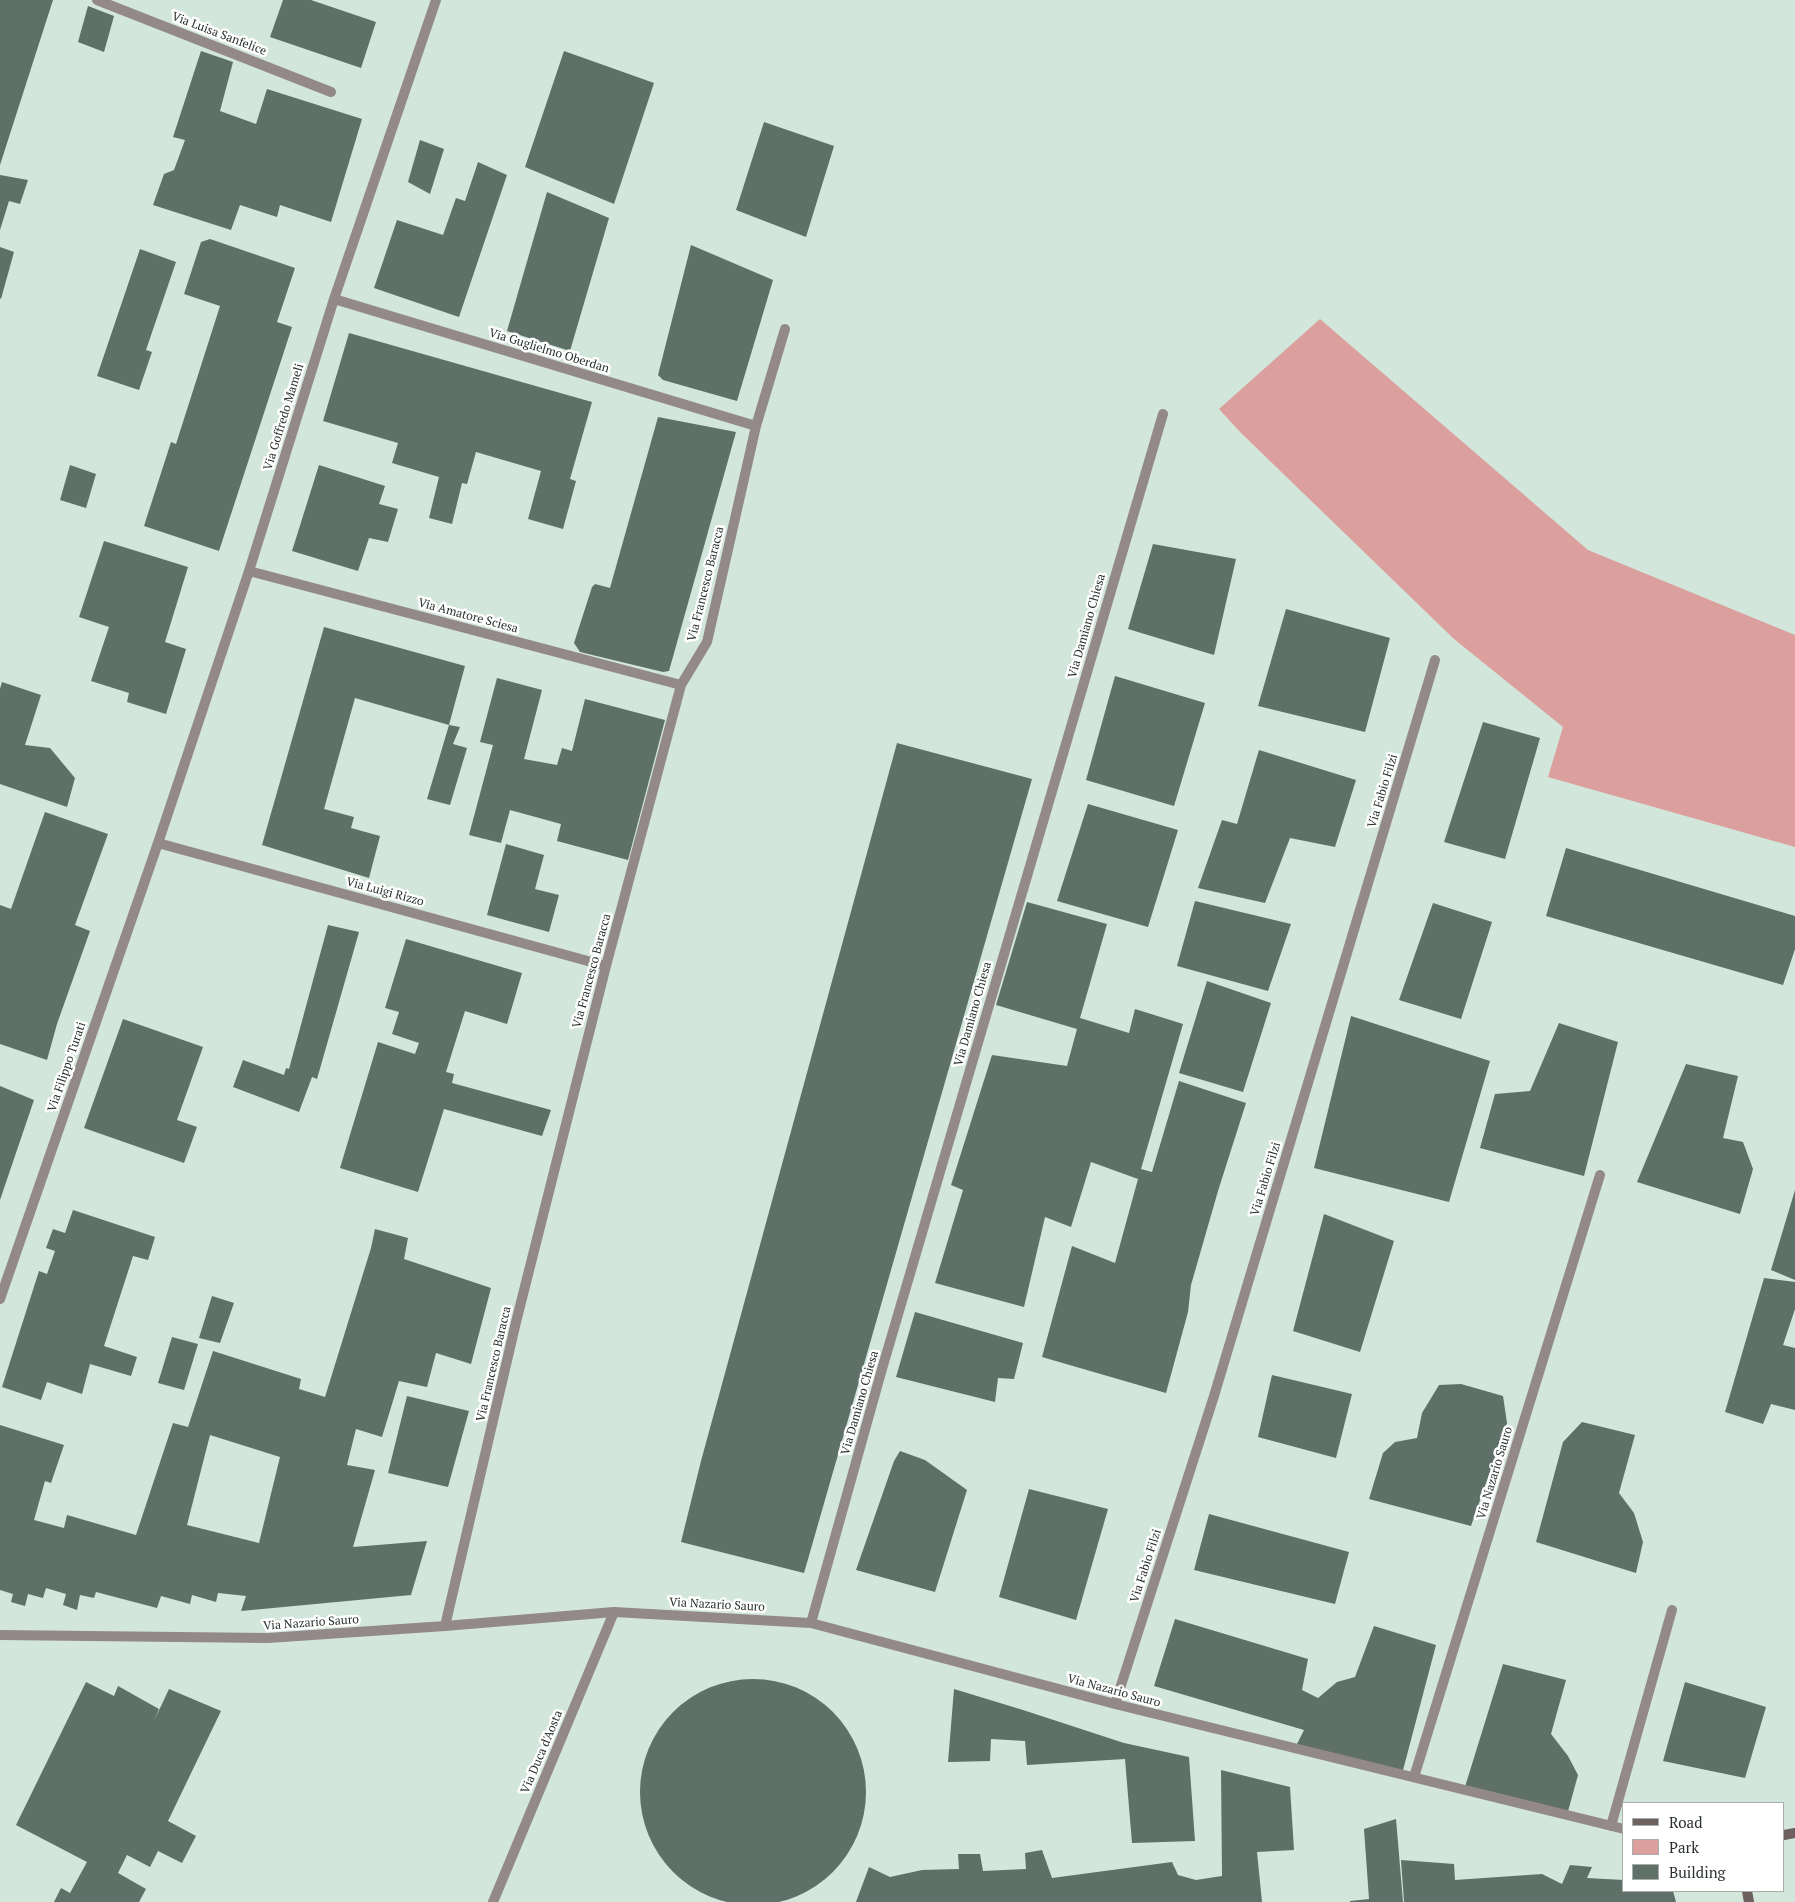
<!DOCTYPE html>
<html>
<head>
<meta charset="utf-8">
<style>
  body { margin:0 }
  #map { position:relative; width:1795px; height:1902px; overflow:hidden; background:#d2e6db; font-family:"PT Serif",serif }
  canvas { display:block }
  .legend { position:absolute; left:1622px; top:1802px; width:162px; height:90px; box-sizing:border-box; background:#fff; border:1px solid #a9adab; margin:0; padding:6px 9px; list-style:none; font-size:15px; color:#29312d }
  .legend li { display:flex; align-items:center; gap:10px; height:25px }
  .legend b { width:25px; border:1px solid #a9adab }
</style>
</head>
<body>
<div id="map">
<canvas width="1795" height="1902"></canvas>
<ul class="legend">
<li><b style="height:6px;background:#6d605f"></b>Road</li>
<li><b style="height:14px;background:#dba09d"></b>Park</li>
<li><b style="height:14px;background:#5e7067"></b>Building</li>
</ul>
</div>
<script>
const ctx = document.querySelector('canvas').getContext('2d');
ctx.lineJoin = 'round';
function fill(path, color) {
  ctx.fillStyle = color;
  ctx.fill(path, 'evenodd');
}
function trace(path, color, width, dash) {
  ctx.strokeStyle = color;
  ctx.lineWidth = width;
  ctx.lineCap = dash ? 'butt' : 'round';
  ctx.setLineDash(dash || []);
  ctx.stroke(path);
}
function label(font, color, halo, rows, align = 'center') {
  ctx.font = font + ' "PT Serif",serif';
  ctx.lineWidth = 5;
  ctx.setLineDash([]);
  ctx.textBaseline = 'middle';
  ctx.strokeStyle = halo;
  ctx.fillStyle = color;
  for (const [text, x, y, turn = 0] of rows) {
    ctx.save();
    ctx.translate(x, y);
    ctx.rotate((+turn || 0) * Math.PI / 180);
    ctx.textAlign = isNaN(turn) ? turn : align;
    if (halo) ctx.strokeText(text, 0, 0);
    ctx.fillText(text, 0, 0);
    ctx.restore();
  }
}
const green = new Path2D(`
  M1320,319L1588,550L1795,635V847L1548,777L1563,727L1454,639L1240,432L1219,409Z`);
const building = new Path2D(`
  M0,0H53L0,165Z
  M283,0H311L376,22L361,68L270,37Z
  M88,6L114,16L104,52L78,42Z
  M201,51L233,62L220,111L256,124L267,89L362,119L331,222L280,205L277,217L240,205L231,230L153,205L164,174L174,170L185,140L173,137Z
  M564,51L654,83L614,204L525,167Z
  M764,122L834,146L806,237L736,210Z
  M420,140L444,149L430,194L408,182Z
  M478,162L507,175L459,317L374,288L397,220L443,235L456,198L465,201Z
  M0,175L28,180L20,204L9,201L0,230Z
  M547,192L609,218L570,351L507,331Z
  M210,239L295,268L277,322L292,327L219,551L144,526L171,442L176,444L220,306L184,294L201,242Z
  M691,245L773,280L737,401L663,380L658,375Z
  M0,247L14,252L1,299L0,298Z
  M140,249L176,262L146,350L152,352L139,390L97,376Z
  M349,333L592,402L570,479L576,481L563,529L528,519L541,471L476,452L467,484L462,483L452,524L429,518L439,477L392,463L398,443L323,421Z
  M658,417L736,432L669,671L663,672L580,652L574,643L592,587L595,584L610,588Z
  M70,465L96,474L86,508L60,500Z
  M319,465L385,486L379,504L398,509L388,542L369,538L358,571L292,551Z
  M104,541L188,567L165,642L186,649L166,714L127,702L129,693L91,681L109,627L79,617Z
  M1153,544L1236,559L1214,655L1128,629Z
  M1286,609L1390,638L1365,732L1258,706Z
  M324,627L465,666L449,725L355,698L324,809L354,817L351,828L380,836L369,878L262,845Z
  M1115,676L1205,703L1174,806L1086,780Z
  M497,678L542,690L524,759L557,765L562,748L572,751L585,699L665,720L628,860L557,841L561,824L510,810L501,843L469,835L493,745L480,742Z
  M2,682L41,695L25,745L50,748L75,778L67,807L0,784V689Z
  M1483,722L1540,738L1505,859L1444,842Z
  M449,725L460,727L453,744L467,748L450,805L427,799Z
  M897,743L1032,779L804,1573L681,1542L701,1461Z
  M1259,750L1356,780L1335,847L1290,838L1265,903L1198,888L1222,820L1237,824Z
  M1088,804L1178,830L1148,927L1057,901Z
  M45,812L108,834L75,925L90,931L57,1024L47,1060L0,1044V905L11,909Z
  M506,844L544,855L535,889L559,895L549,932L487,915Z
  M1566,848L1795,916V949L1783,985L1546,916Z
  M1195,901L1291,924L1268,991L1177,966Z
  M1027,902L1107,924L1080,1018L1129,1033L1135,1009L1183,1024L1141,1169L1152,1172L1179,1081L1246,1103L1218,1191L1191,1285L1188,1312L1166,1393L1042,1357L1072,1246L1115,1263L1138,1179L1091,1162L1071,1227L1045,1217L1024,1307L935,1283L963,1190L951,1185L992,1055L1067,1066L1077,1029L996,1005Z
  M1433,903L1492,922L1461,1019L1399,1000Z
  M328,925L359,932L317,1079L312,1077L299,1112L233,1087L243,1060L284,1075L286,1068L289,1069Z
  M406,939L522,973L507,1024L465,1011L446,1072L454,1074L452,1083L551,1110L542,1136L444,1109L418,1192L340,1168L378,1042L415,1054L419,1043L392,1034L399,1012L385,1008Z
  M1207,981L1271,1003L1243,1092L1179,1073Z
  M1351,1016L1490,1061L1449,1202L1314,1168Z
  M123,1019L203,1047L177,1120L197,1127L184,1163L84,1128Z
  M1559,1023L1618,1042L1584,1176L1480,1148L1495,1094L1530,1091Z
  M1686,1064L1738,1076L1723,1138L1743,1142L1753,1169L1740,1214L1637,1182Z
  M0,1086L34,1100L0,1200Z
  M1795,1190V1280L1771,1270Z
  M73,1210L155,1237L148,1260L133,1256L104,1346L137,1357L131,1376L90,1364L82,1394L47,1382L41,1400L2,1387L39,1271L47,1274L55,1251L46,1248L53,1229L65,1233Z
  M1324,1214L1394,1241L1360,1352L1293,1331Z
  M375,1229L408,1238L404,1259L491,1288L471,1364L436,1353L427,1387L399,1381L382,1437L356,1429L347,1465L375,1470L353,1547L427,1541L411,1595L241,1611L246,1596L218,1593L216,1602L192,1595L190,1604L161,1596L157,1608L96,1592L94,1598L80,1595L77,1610L63,1605L66,1594L46,1588L43,1598L28,1594L25,1606L11,1602L13,1594L0,1590V1425L64,1445L51,1483L45,1481L34,1520L64,1528L67,1515L136,1535L173,1423L188,1427L213,1351L301,1379L299,1389L325,1397L371,1248ZM210,1435L280,1457L259,1543L187,1525Z
  M1764,1278L1795,1282V1309L1783,1345L1795,1348V1410L1771,1404L1763,1424L1725,1412Z
  M212,1296L234,1303L220,1343L199,1338Z
  M915,1312L1023,1343L1014,1379L998,1378L995,1402L896,1377Z
  M172,1337L198,1344L184,1390L158,1383Z
  M1272,1375L1352,1394L1336,1458L1258,1437Z
  M1461,1384L1503,1396L1507,1423L1471,1526L1369,1499L1383,1453L1395,1442L1417,1438L1422,1413L1439,1385Z
  M407,1396L469,1411L448,1487L388,1473Z
  M1582,1422L1635,1435L1619,1493L1634,1513L1643,1542L1636,1573L1536,1542L1563,1442Z
  M900,1451L925,1460L967,1490L935,1592L856,1570L894,1461Z
  M1029,1489L1108,1509L1076,1620L999,1597Z
  M1209,1514L1349,1552L1335,1604L1194,1570Z
  M1175,1619L1308,1659L1302,1690L1318,1698L1337,1682L1355,1677L1374,1626L1436,1645L1402,1774L1295,1748L1304,1730L1154,1686Z
  M1503,1664L1566,1680L1551,1734L1568,1756L1578,1775L1567,1815L1464,1790Z
  M640 1792a113 113 0 1 1 226 0a113 113 0 1 1-226 0Z
  M86,1682L114,1696L118,1686L159,1709L154,1721L169,1689L221,1711L168,1821L196,1836L182,1863L158,1851L150,1867L127,1855L118,1873L146,1889L139,1902H54L61,1888L70,1893L87,1862L16,1825Z
  M1685,1682L1766,1707L1745,1778L1663,1761Z
  M954,1689L1023,1710L1124,1743L1189,1757L1195,1841L1132,1843L1125,1759L1027,1765L1025,1741L991,1739L990,1761L948,1762Z
  M1221,1770L1290,1787L1294,1850L1257,1852L1262,1902H856L869,1867L890,1877L922,1870L959,1869L958,1854H980L983,1871L1026,1869L1025,1853L1042,1850L1052,1878L1172,1862L1178,1875L1196,1880L1222,1876Z
  M1396,1819L1403,1902H1350V1901L1369,1899L1364,1829Z
  M1401,1860L1454,1864L1455,1880L1542,1874L1562,1884L1570,1865L1592,1867L1587,1878L1624,1880V1891H1673L1676,1902H1404Z`);
const lane = new Path2D(`
  M493,1902L614,1612`);
const street = new Path2D(`
  M97,0L331,92
  M334,299L756,426
  M249,571L681,685
  M158,843L606,966
  M0,1299L158,843L249,571L334,299L436,0
  M811,1623L882,1369L1163,414
  M445,1626L516,1322L606,966L681,685L707,642L756,426L785,329
  M0,1635L268,1638L445,1626L614,1612L811,1623L1115,1704L1624,1829
  M1115,1704L1214,1396L1435,660
  M1414,1777L1600,1175
  M1611,1826L1672,1610`);
const secondary = new Path2D(`
  M1784,1835L1795,1833
  M1747,1891L1749,1902`);
const streetNames = [
  ["Via Luisa Sanfelice",219,34,21],
  ["Via Guglielmo Oberdan",549,351,17],
  ["Via Goffredo Mameli",284,417,-73],
  ["Via Francesco Baracca",706,584,-76],
  ["Via Amatore Sciesa",468,616,15],
  ["Via Damiano Chiesa",1087,626,-74],
  ["Via Fabio Filzi",1383,791,-73],
  ["Via Luigi Rizzo",385,892,15],
  ["Via Francesco Baracca",592,971,-75],
  ["Via Damiano Chiesa",973,1014,-74],
  ["Via Filippo Turati",67,1067,-71],
  ["Via Fabio Filzi",1266,1179,-73],
  ["Via Francesco Baracca",494,1364,-77],
  ["Via Damiano Chiesa",860,1403,-74],
  ["Via Nazario Sauro",1495,1473,-73],
  ["Via Fabio Filzi",1146,1566,-72],
  ["Via Nazario Sauro",717,1605,3],
  ["Via Nazario Sauro",311,1623,-4],
  ["Via Nazario Sauro",1114,1691,15],
  ["Via Duca d'Aosta",542,1752,-67]
];
fill(green, '#dba09d');
fill(building, '#5e7067');
trace(lane, '#938988', 10);
trace(street, '#938988', 10);
trace(secondary, '#6d605f', 10);
label('12px', '#29312d', '#fff', streetNames);
</script>
</body>
</html>
